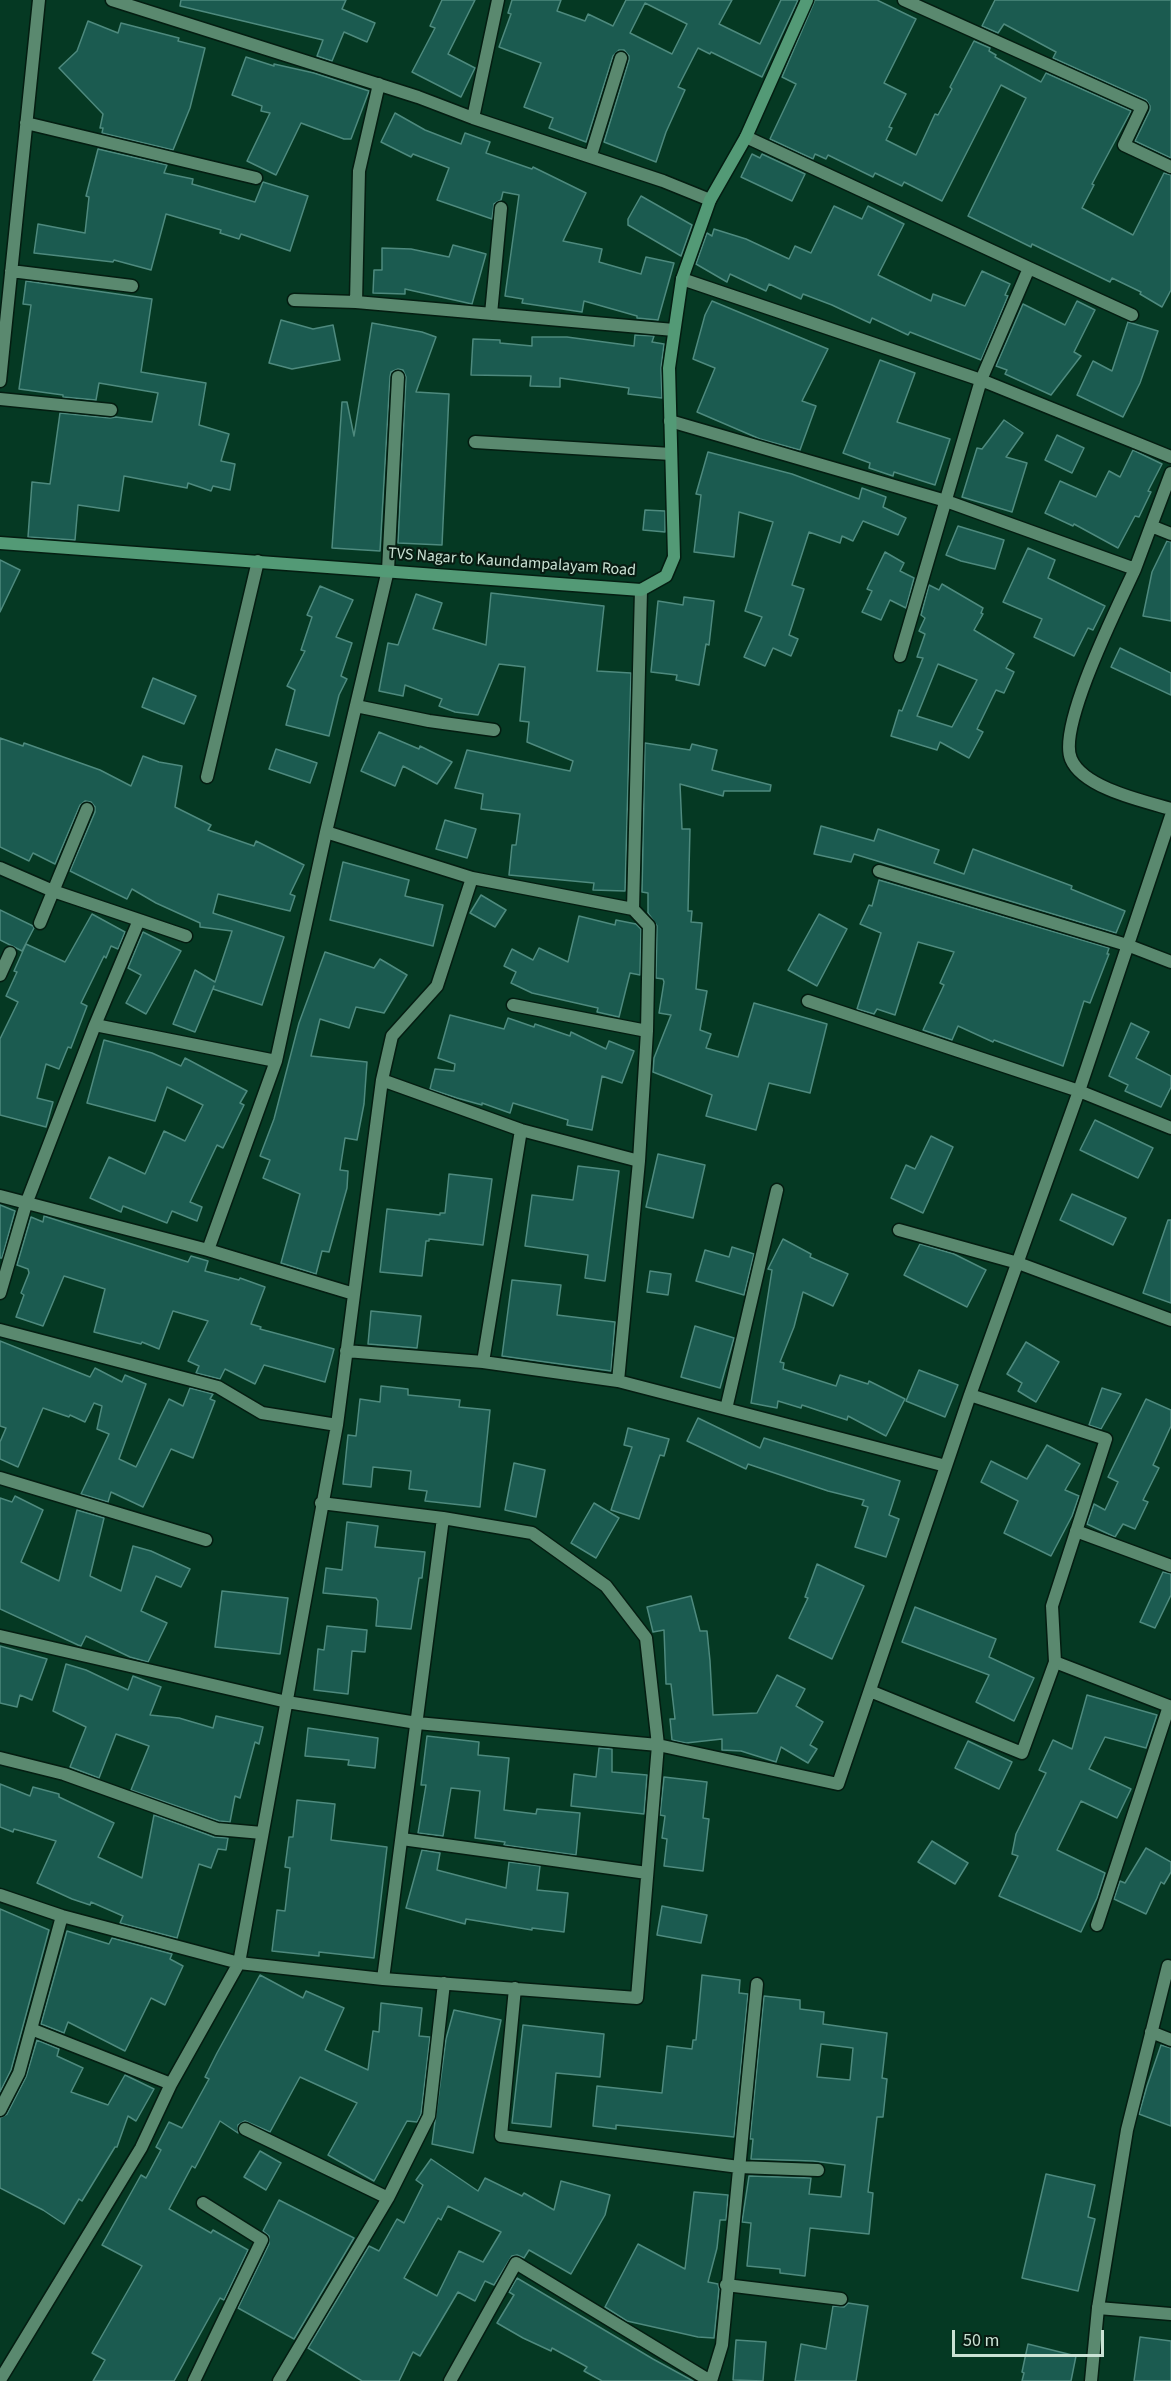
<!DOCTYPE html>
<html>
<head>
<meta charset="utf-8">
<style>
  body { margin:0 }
  #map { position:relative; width:1171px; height:2381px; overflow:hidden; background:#053923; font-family:"Source Sans 3",sans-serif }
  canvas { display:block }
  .scale { position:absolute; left:952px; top:2330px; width:152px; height:27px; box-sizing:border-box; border:3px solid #cae2d4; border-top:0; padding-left:8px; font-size:18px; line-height:21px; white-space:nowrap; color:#cae2d4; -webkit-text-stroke:4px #081c12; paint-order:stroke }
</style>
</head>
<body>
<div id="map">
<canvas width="1171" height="2381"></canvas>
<div class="scale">50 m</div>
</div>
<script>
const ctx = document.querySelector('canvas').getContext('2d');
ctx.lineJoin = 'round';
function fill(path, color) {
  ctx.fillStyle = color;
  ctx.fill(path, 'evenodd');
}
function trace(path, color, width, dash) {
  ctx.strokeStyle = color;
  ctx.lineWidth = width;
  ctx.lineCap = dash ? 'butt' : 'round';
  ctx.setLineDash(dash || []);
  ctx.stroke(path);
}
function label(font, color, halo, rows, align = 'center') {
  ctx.font = font + ' "Source Sans 3",sans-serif';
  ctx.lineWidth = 4.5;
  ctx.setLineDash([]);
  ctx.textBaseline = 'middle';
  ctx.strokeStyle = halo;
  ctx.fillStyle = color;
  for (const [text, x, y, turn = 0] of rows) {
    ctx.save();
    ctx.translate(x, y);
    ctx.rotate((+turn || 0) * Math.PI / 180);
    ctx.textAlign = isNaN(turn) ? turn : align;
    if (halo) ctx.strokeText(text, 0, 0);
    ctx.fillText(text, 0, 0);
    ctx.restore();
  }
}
const building = new Path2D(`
  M181,0H346L342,9L375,23L367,42L344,32L332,61L317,56L323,40L180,6Z
  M442,0H475L448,54L475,68L461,97L412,72L435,28L430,26Z
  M512,0H561L557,11L585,21L588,14L613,26L626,0H732L719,24L760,44L781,0H798L762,77L711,52L710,54L698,48L678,87L685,90L666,132L656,162L604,142L629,60V56L624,50H619L613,56L586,142L549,128L553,118L524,107L541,63L499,47L511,14L508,13ZM645,3L687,24L672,54L630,33Z
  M815,0H877L916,19L884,83L906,94L889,127L892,128L886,140L916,155L935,114L938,115L952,89L950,87L974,41L990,48L989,51L996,55L995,57L1041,82L1046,73L1131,111L1092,184L1094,185L1082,208L1133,235L1164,173L1171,175V290L1162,307L1140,294L1141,292L1112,278L1110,282L1032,244L1031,247L968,216L1026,98L1001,85L942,201L904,182L902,186L875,173L873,177L828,155L826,159L815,154L813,159L770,139L796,84L782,77Z
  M995,0H1171V158L1135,141L1150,110V106L1146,100L1053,58L1056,52L1004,24L998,33L982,26Z
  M88,21L118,33L121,23L179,38L178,41L205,48L190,108L173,150L102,133L103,128H100L103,114L59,68L77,51Z
  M246,57L274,66V64L314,73L369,91L351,139H344L301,123L276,175L247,161L270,113L261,111L262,106L232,95Z
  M395,113L425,130L461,144L465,133L490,142L486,153L532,169L533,167L586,193L563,241L602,249L599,262L641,274L646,257L674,263L658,320L637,318V316L584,301L582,312L522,303L523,299L505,296L519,195L503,192L501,200L494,204L492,219L437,200L449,168L413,154L411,157L381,142Z
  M98,149L167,165L164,173L193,179L192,184L255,202L263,182L308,196L290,251L241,234L239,239L220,233L221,230L166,214L151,270L114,260L113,262L34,253L38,224L85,233L89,197L86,196Z
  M752,154L760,158L762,154L805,174L792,201L741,177Z
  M641,196L692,225L681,256L628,225V219Z
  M834,206L862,219L868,206L904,224L878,275L931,301L933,294L965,306L982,271L1010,284L1005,295L1008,296L981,360L910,332L908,335L872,318L870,323L832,305L803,294L801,299L769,284L766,291L730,274L727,282L696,264L707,233L712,236L714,229L746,239L789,259L795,246L811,253Z
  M453,245L486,254L472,304L405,289V294L373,293L374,270H382V248L411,249L449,257Z
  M26,281L152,299L141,372L206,383L199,425L229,434L221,461L235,464L230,490L213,486L211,491L188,483L187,488L124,476L119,511L78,505L75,540L28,537L32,482L50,484L60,413L110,418L116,417L152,422L158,393L99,383L96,400L63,397V395L19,389L31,305L23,304Z
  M712,301L828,349L802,401L816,406L800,450L760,439L697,412L715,368L693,359L705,315Z
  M1077,301L1095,310L1074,352L1081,356L1051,395L1005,374L1007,370L996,366L1023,304L1065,325Z
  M281,320L313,329L333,325L340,360L292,369L269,363Z
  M1128,322L1158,331L1140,383L1123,417L1077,395L1093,361L1112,371Z
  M372,323L422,332L436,337L416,392L449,394L442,545L398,543L406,377L403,370L398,369L391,372L390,377L380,551L332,548L342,402H347L354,436Z
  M635,335L654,336L652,342L664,344L661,368L662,398L628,394L629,388L560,378V387L530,386L531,376L471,375L473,339L500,340V343L532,346V337H567L634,346Z
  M880,360L915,373L897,422L950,439L935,485L894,472L893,476L869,468L870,463L843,453Z
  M1004,420L1023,433L1006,457L1027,463L1012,512L962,497L977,448L982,449Z
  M1057,435L1084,448L1072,473L1045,460Z
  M1133,450L1162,464L1148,491L1151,492L1139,517L1135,516L1118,548L1074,524L1073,526L1045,513L1060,481L1096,497L1109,471L1120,477Z
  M708,452L792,474L859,499L862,488L886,497L883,507L906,518L898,535L863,521L853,541L842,536L840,543L809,532L792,585L804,589L789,635L798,639L791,656L773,648L765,666L744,657L762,617L745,611L773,522L739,512L734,557L694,552L701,495L696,494Z
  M645,510L665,511V532L643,530Z
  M958,526L1004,540L995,569L961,561L946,555Z
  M1167,541L1171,542V621L1143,616L1152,572Z
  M1028,548L1055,560L1048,578L1105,606L1093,630L1088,628L1074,656L1034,637L1042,619L1003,602Z
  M885,552L904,563L900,571L914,578L906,608L890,600L881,620L862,612L872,591L867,589Z
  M0,560L20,570L0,612Z
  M942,584L983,608L981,613L983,614L974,630L1014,654L1006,668L1014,672L1004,693L996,690L977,729L983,732L969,758L940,742L937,750L891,736L899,710L902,711L923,658L917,657L925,634L919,631L925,618L921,615L929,585L939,590ZM938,664L977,680L952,727L917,716Z
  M320,586L353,600L336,637L352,643L341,676L347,679L339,695L329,736L286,725L295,690L287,686L305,651L301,650L312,617L307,615Z
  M491,593L604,606L597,671L631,673L625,891L593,890L594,883L509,875L512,845H516L520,814L481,809L483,794L455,788L467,750L570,771L573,761L527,742L529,722L520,721L525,667L499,664L478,715L455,712L439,706L442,699L405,685L403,696L379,691L388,643L398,645L416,594L442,603L433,629L486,645Z
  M684,597L714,601L709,645L706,644L699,685L676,680L677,675L651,672L658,601L683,605Z
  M1120,648L1171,673V695L1111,667Z
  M153,678L196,696L184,724L142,707Z
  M379,732L419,749L420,746L452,762L437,784L403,766L395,786L361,771Z
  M0,738L23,746L24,743L100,770L131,786L143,756L159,762L182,766L175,807L211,825L208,830L254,846L256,841L304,865L290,894L295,896L290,911L218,894L213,913L284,937L262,1005L213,989L214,986L195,1032L173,1024L195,970L215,982L232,931L200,927V923L156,903L132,889L127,899L70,871L95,812V807L91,802L85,801L80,805L55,864L33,853L29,861L0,847Z
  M645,743L690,750L692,744L717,750L712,770L771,785L770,791H724L723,796L680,784L682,829H690L688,911H692L691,922L702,923L696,989L707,991L700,1030L711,1034L706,1048L738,1057L754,1003L827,1024L810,1093L769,1083L756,1130L706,1116L712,1095L653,1072L654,1058L671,1015L659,1013L664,982L663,979L656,978L657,926L648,913V893L642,892Z
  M276,749L317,763L310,783L269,769Z
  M445,820L476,829L467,858L436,849Z
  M821,826L874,841L878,829L939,850L934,863L964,874L973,849L1072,886L1071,889L1125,911L1116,933L854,854L851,862L814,854Z
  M343,862L409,880L405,896L443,905L433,946L330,920Z
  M879,880L1109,948L1107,954H1109L1090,1003L1084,1001L1063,1066L994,1040L993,1042L958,1026L952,1040L923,1030L944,985L940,983L954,952L918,942L895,1015L877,1009L874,1014L857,1009L881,933L860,924L869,905L872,906Z
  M481,895L506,910L495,927L470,913Z
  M0,910L33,926L34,928L22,951L0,940Z
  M92,914L125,932L118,949L111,946L106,958L104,956L81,1003L87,1006L71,1048L68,1047L59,1069L46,1064L37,1098L53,1102L46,1127L0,1115V1039L18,1002L6,996L17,972L14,971L26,944L65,962Z
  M819,914L847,929L817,986L788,970Z
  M579,916L615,925L616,920L636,924L641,929L640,975L630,973L619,1017L597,1012L598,1008L532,993L511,983L516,972L504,966L512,949L533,960L539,948L568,962Z
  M143,932L181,951L146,1014L126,1003L141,975L128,968Z
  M325,952L374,968L380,959L407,975L384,1013L356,1007L349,1028L320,1019L311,1056L367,1062L364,1104L357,1140L345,1138L340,1170L348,1171L347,1188L329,1252L322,1251L316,1274L281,1263L300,1194L263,1178L270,1160L260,1156L274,1119L299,1023Z
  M450,1015L504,1029L508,1018L534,1027L535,1024L570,1036L571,1032L606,1049L609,1041L634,1051L622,1083L602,1076L592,1130L567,1125L568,1120L513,1103L510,1113L482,1103V1105L457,1098L430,1089L435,1069L454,1071L455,1064L438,1058Z
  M1131,1023L1149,1032L1136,1058L1171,1076V1087L1161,1107L1125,1091L1128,1085L1109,1076Z
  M104,1040L152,1053L181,1066L185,1058L247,1091L240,1103L244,1105L223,1148L217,1145L190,1202L202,1207L197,1221L172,1211L167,1223L123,1206L121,1212L90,1198L109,1157L145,1174L164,1131L185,1141L203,1105L167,1087L155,1121L87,1103Z
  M1095,1120L1153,1148L1138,1178L1080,1150Z
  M931,1136L953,1147L923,1213L891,1198L906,1165L915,1169Z
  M658,1154L705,1165L693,1218L646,1207Z
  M578,1166L619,1171L605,1281L585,1278L588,1255L525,1246L532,1195L573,1200Z
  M449,1174L492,1179L483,1245L429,1239V1241H426L422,1276L380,1272L387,1209L440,1215V1213H445Z
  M1072,1194L1126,1218L1113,1245L1060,1220Z
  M0,1205L15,1211L2,1258H0Z
  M44,1216L188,1262L191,1256L208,1261L205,1271L239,1280L240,1278L265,1287L251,1324L261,1327L260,1329L334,1349L325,1382L264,1365L255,1384L225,1369L220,1379L196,1373L199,1366L188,1361L208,1321L173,1311L159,1349L142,1342L141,1344L94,1332L105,1289L64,1276L43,1326L16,1317L24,1295L21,1293L29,1273L28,1269L17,1265L31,1217L43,1222Z
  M1168,1220H1171V1303L1143,1293Z
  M783,1239L811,1254L810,1257L848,1274L833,1306L803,1292L794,1327L780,1362L784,1363L783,1369L836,1386L840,1375L868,1384L869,1381L905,1399L886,1436L848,1416L847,1420L802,1405L801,1408L778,1401L777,1408L751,1403L772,1270L768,1269Z
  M920,1244L954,1254L986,1270L967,1307L904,1275Z
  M732,1247L754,1254L744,1295L696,1281L705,1250L729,1257Z
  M650,1271L671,1274L668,1295L647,1292Z
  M512,1280L561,1285L557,1315L615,1322L611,1371L502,1356Z
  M371,1311L421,1316L417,1348L368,1344Z
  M695,1326L734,1338L720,1388L681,1377Z
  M0,1341L90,1377L95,1368L122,1382L125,1375L146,1384L119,1459L136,1467L169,1399L183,1406L190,1388L213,1394L210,1399L215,1401L193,1458L171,1449L143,1507L111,1492L108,1502L81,1494L109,1434L97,1429L102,1406L94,1403L85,1422L70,1415L69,1417L43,1408L18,1467L0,1459V1442L6,1428L0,1426Z
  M1026,1342L1059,1362L1036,1402L1018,1391L1022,1383L1007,1374Z
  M919,1370L958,1385L945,1417L906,1401Z
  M381,1386L408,1389V1395L460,1400L459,1407L490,1410L480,1507L425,1501L427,1491L409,1489L411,1471L373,1467L371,1487L343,1484L348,1435L356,1436L360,1399L380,1402Z
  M1102,1388L1121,1394L1101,1429L1089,1425Z
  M1146,1399L1171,1410V1426L1153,1465L1159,1468L1143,1500L1148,1502L1135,1529L1123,1524L1115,1537L1087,1524L1094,1504L1105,1510L1118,1482L1108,1477Z
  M698,1418L760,1448L764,1438L900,1481L889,1515L899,1519L886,1557L855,1547L868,1507L862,1505L864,1500L828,1491L748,1464L746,1469L687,1441Z
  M628,1428L669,1439L664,1456L660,1455L639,1519L611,1510L632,1447L624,1445Z
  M1047,1445L1080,1464L1065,1490L1079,1496L1072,1516L1051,1556L1004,1533L1018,1501L981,1482L991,1461L1027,1479Z
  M514,1463L545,1470L536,1517L505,1510Z
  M15,1496L43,1510L21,1562L59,1581L77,1510L104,1518L90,1576L121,1591L133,1546L151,1551L190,1569L181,1587L156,1576L141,1611L167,1623L148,1662L130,1657L86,1636L81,1646L78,1645L0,1609V1498L12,1502Z
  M594,1503L619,1518L596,1558L571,1543Z
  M347,1522L378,1526L375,1547L425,1552L422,1578H419L411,1629L376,1626L378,1601L376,1598L323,1593L326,1568L342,1570Z
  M817,1564L864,1586L832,1659L789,1638L808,1598L805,1597Z
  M1163,1572L1171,1574V1595L1155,1628L1140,1622Z
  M222,1591L288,1598L280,1654L215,1647Z
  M691,1596L700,1631H707L710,1661L713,1715L757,1713L777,1675L805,1689L796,1706L823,1722L810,1745L817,1749L808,1763L781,1747L776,1762L741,1751L722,1750V1739L686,1743L672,1740L670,1719H675L671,1684H666L664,1630L653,1632L647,1607Z
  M915,1607L996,1639L989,1657L1034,1678L1014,1721L976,1702L989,1675L902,1642Z
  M327,1626L367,1630L365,1652L352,1651L348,1694L314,1690L318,1649L324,1650Z
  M0,1646L47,1659L32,1700L20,1695L17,1707L0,1703Z
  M66,1664L86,1670L128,1690L133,1676L161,1687L150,1715L179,1718L213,1728L216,1716L263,1727L259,1744L255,1742L240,1798L235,1796L230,1822L219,1821L131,1790L149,1746L116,1734L99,1778L70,1767L86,1727L53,1711Z
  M1087,1695L1157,1715L1146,1748L1105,1737L1089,1769L1131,1789L1117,1818L1081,1801L1057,1850L1105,1873L1097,1898L1081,1932L999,1896L1018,1856L1012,1854L1016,1834L1046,1773L1039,1770L1053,1740L1072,1749Z
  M308,1728L378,1738L375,1768L348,1765L349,1760L305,1756Z
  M427,1736L479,1742L478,1755L509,1758L504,1810L536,1814L537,1809L580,1813L576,1855L504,1845L505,1842L475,1838L480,1791L451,1788L443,1836L418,1833L426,1785H421Z
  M968,1741L1012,1762L999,1789L955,1768Z
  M599,1748L612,1749V1772L647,1775L644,1814L571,1806L574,1774L596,1777Z
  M664,1777L707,1782L703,1818L709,1819L703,1871L664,1866L667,1839L662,1838L665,1816L660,1815Z
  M0,1784L30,1796L33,1787L59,1794V1797L114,1823L98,1857L142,1878L154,1815L214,1837L228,1838L226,1850L218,1849L211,1868L199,1864L177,1938L120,1923L123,1916L91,1902L90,1905L72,1899L37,1883L56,1841L14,1829L13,1832L0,1827Z
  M297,1800L335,1804L331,1840L387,1847L374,1958L319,1952V1956L272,1951L277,1910L285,1911L290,1868L285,1867L289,1837H293Z
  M932,1841L968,1863L955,1884L918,1862Z
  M1146,1848L1171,1862V1872L1164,1884L1161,1882L1146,1914L1114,1899L1120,1881L1125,1883Z
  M422,1850L440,1853L437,1870L506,1888L509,1862L540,1866L537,1890L568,1893L564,1932L532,1928V1930L466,1919L465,1924L406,1908Z
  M662,1906L707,1915L701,1943L657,1935Z
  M0,1909L49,1930L11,2070L0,2092Z
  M67,1931L109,1944L112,1938L172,1954L170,1959L183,1966L165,2005L151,1998L125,2051L68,2022L64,2033L41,2024Z
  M260,1975L303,1998L306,1991L344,2008L325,2050L368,2070L373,2031L379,2032L381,2003L422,2008L419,2036L430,2037L421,2114L417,2122L407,2121L374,2181L328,2155L357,2103L300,2077L270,2132L245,2121L238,2125V2133L220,2121L195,2168L192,2166L169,2209L211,2233L213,2230L248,2250L224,2300L220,2298L174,2381H93L105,2360L92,2353L142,2266L102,2245L141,2175L146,2178L161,2150L156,2147L169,2122L182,2128L209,2079L205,2077L217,2053Z
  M702,1975L740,1980L739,1993L748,1994L734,2137L616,2125V2129L593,2126L597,2086L662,2093L667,2046L692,2049L693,2040H696Z
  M764,1996L800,2000V2009L824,2012L823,2024L887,2033L882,2078L887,2079L883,2117H877L868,2192L873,2193L869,2234L810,2228L805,2276L780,2273V2269L747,2266L751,2223L742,2222L749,2176L811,2178L809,2194L841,2197L845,2165L813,2161L751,2159L753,2139H750ZM821,2044L853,2048L850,2080L817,2077Z
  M454,2010L501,2020L473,2153L432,2144L446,2039Z
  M523,2025L604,2034L600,2077L556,2073L551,2127L512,2123Z
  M37,2040L59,2049L57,2056L83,2068L71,2092L108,2105L125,2075L154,2089L136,2121L128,2116L117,2147H115L82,2201L79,2199L64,2224L43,2210L0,2188V2118L7,2114L26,2077Z
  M1161,2045L1171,2048V2126L1139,2114L1147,2086Z
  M260,2151L281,2163L266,2190L244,2177Z
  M431,2159L478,2191L485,2178L522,2196L524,2193L554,2210L561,2181L610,2195L605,2215L571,2274L529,2250L524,2258L517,2255L512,2256L494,2285L485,2281L475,2301L458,2292L420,2356L413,2352L399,2381H362L308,2348L369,2246L379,2251L397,2219L404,2223L423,2185L416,2180ZM448,2206L501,2232L483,2262L459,2251L437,2296L404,2278L438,2218L441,2220Z
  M1046,2174L1095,2185L1088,2217L1095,2219L1078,2291L1022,2278Z
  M694,2192L728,2195L726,2220H720L717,2248L708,2282L718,2284L719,2289L714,2338L698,2337L627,2321L605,2307L638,2244L685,2269Z
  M279,2200L354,2238L294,2339L238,2308L269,2244V2236L263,2231Z
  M517,2278L653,2359L693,2381H602L584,2371L587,2367L552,2348L551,2351L523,2338L497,2323L514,2295L509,2292Z
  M848,2303L868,2306L856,2381H795L801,2344L826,2349L833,2306L844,2307Z
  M1140,2337L1171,2341V2381H1134Z
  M736,2340L766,2342L763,2381L733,2380Z
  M1028,2344L1076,2356L1071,2381H1022L1024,2373L1022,2372Z`);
const lane = new Path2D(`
  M1098,2308L1171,2314`);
const street = new Path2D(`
  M112,0L418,97L473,118L663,181L710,200
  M904,0L1142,107L1124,145L1171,167
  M379,84L359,171L356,302L674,330
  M473,118L498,0
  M26,123L256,178
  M746,137L1029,268L981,380L900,656
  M591,155L621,58
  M1029,268L1132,315
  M11,271L132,286
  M682,279L981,380L1171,457
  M294,300L356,302
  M491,314L501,208
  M0,381L39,0
  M0,399L111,410
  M670,421L946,501L1135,569L1151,526L1171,534
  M475,442L671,454
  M1151,526L1171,473
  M1135,569C1119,604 1057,727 1071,759C1083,788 1143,801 1171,809
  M356,706L429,721L494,730
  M207,777L258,561
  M326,832L472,878
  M0,868L53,891L139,920L95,1025L26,1204L0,1293
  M879,871L1127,945L1171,962
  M139,920L186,936
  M40,923L87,809
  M0,975L10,953
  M808,1001L1079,1091L1171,816
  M513,1005L647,1031
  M95,1025L276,1061L326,832L388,570L398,377
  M382,1080L521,1130L639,1161
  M0,1196L208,1250L276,1061
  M899,1230L1018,1263L1171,1320
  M208,1250L354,1294
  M0,1330L218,1387L262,1413L337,1425
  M346,1351L483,1362L618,1381L639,1161L647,1031L649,926L633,909L641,590
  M483,1362L521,1130
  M618,1381L946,1466L970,1395L1106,1439L1052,1606L1055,1662L1171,1707
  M970,1395L1079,1091L1171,1128
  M726,1409L777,1190
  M0,1478L206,1540
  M321,1503L443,1518L532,1533L606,1586L646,1638L658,1745L838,1784L946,1466
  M1076,1531L1171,1566
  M0,1636L287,1702L417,1723L658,1745L637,1998L383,1979L239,1963L62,1916L0,1895
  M870,1691L1022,1753L1055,1662
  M0,1758L64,1774L217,1829L262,1833
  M402,1839L647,1873
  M1097,1925L1169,1706
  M383,1979L443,1518
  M515,1988L501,2136L739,2167L818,2170
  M31,2029L171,2084
  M1151,2032L1171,2040
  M0,2110L19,2073L62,1916
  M245,2129L388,2198
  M726,2285L841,2299
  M0,2380L141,2148L171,2084L239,1963L337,1425L382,1080L392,1036L437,986L472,878L633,909
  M194,2381L262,2240L203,2203
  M279,2381L388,2198L429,2116L444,1983
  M450,2381L516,2263L710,2381
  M711,2381L722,2345L757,1984
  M1091,2381L1098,2308L1127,2130L1168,1966`);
const secondary = new Path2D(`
  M0,543L641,590L666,576L674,557L669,368L682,279L710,200L746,137L807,0`);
const streetNames = [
  ["TVS Nagar to Kaundampalayam Road",512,563,4]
];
fill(building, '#1b5b50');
trace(building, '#4e8a7e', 1.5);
trace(lane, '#041d11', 15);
trace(street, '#041d11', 15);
trace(secondary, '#041d11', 15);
trace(lane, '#5a896f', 12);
trace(street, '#5a896f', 12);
trace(secondary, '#539a76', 12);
label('16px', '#cae2d4', '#081c12', streetNames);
</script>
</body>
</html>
